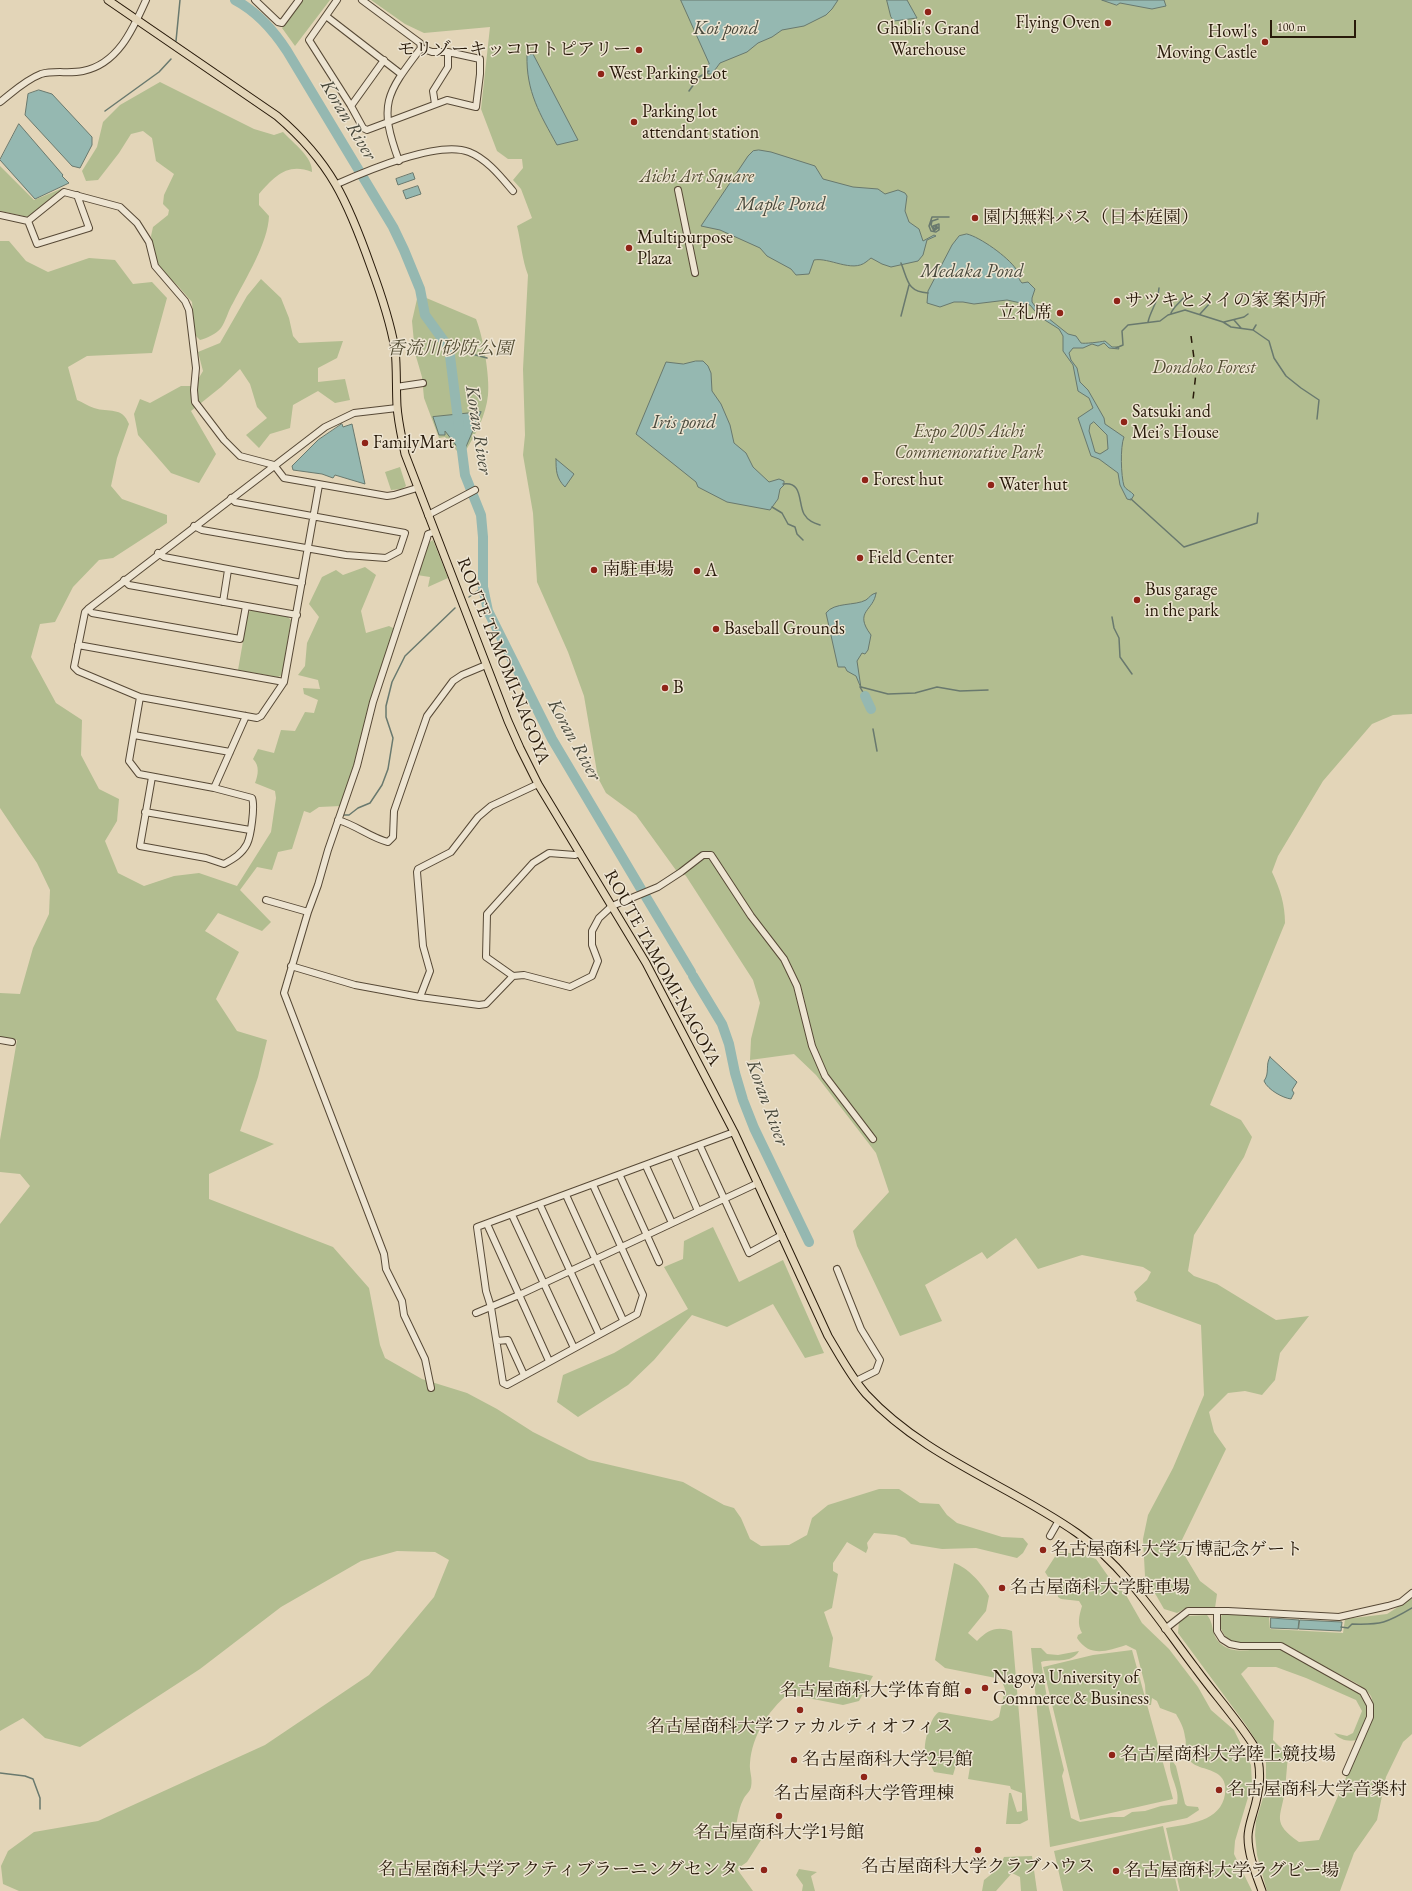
<!DOCTYPE html>
<html>
<head>
<meta charset="utf-8">
<style>
  body { margin:0 }
  #map { position:relative; width:1412px; height:1891px; overflow:hidden; background:#e3d5b8; font-family:"EB Garamond",serif }
  canvas { display:block }
  .scale { position:absolute; left:1270px; top:20px; width:86px; height:18px; box-sizing:border-box; border:2px solid #281a0a; border-top:0; padding-left:5px; font-size:12px; line-height:14px; white-space:nowrap; color:#281a0a; -webkit-text-stroke:3px #ede4d1; paint-order:stroke }
</style>
</head>
<body>
<div id="map">
<canvas width="1412" height="1891"></canvas>
<div class="scale">100 m</div>
</div>
<script>
const ctx = document.querySelector('canvas').getContext('2d');
ctx.lineJoin = 'round';
function fill(path, color) {
  ctx.fillStyle = color;
  ctx.fill(path, 'evenodd');
}
function trace(path, color, width, dash) {
  ctx.strokeStyle = color;
  ctx.lineWidth = width;
  ctx.lineCap = dash ? 'butt' : 'round';
  ctx.setLineDash(dash || []);
  ctx.stroke(path);
}
function label(font, color, halo, rows, align = 'center') {
  ctx.font = font + ' "EB Garamond","Noto Serif JP",serif';
  ctx.lineWidth = 3;
  ctx.setLineDash([]);
  ctx.textBaseline = 'middle';
  ctx.strokeStyle = halo;
  ctx.fillStyle = color;
  for (const [text, x, y, turn = 0] of rows) {
    ctx.save();
    ctx.translate(x, y);
    ctx.rotate((+turn || 0) * Math.PI / 180);
    ctx.textAlign = isNaN(turn) ? turn : align;
    if (halo) ctx.strokeText(text, 0, 0);
    ctx.fillText(text, 0, 0);
    ctx.restore();
  }
}
const green = new Path2D(`
  M303,0H330L295,46L282,28Z
  M371,0H1412V714L1393,715L1372,724L1323,781L1278,856L1272,872C1280,889 1285,904 1285,923L1210,1105L1241,1120L1252,1137L1244,1157L1194,1235L1188,1271L1194,1276L1217,1284L1276,1320L1309,1316L1280,1353L1275,1380L1262,1395L1245,1391L1228,1393L1209,1412L1214,1432L1226,1449L1179,1546L1200,1581L1217,1594L1215,1608L1188,1607L1177,1613L1164,1609L1145,1576L1143,1539L1148,1515L1173,1468L1204,1395L1201,1325L1136,1301L1137,1299L1134,1292L1147,1280L1151,1272L1143,1267L1082,1255L1038,1269L1016,1238L987,1259L982,1252L925,1285L942,1321L900,1336L857,1246L853,1231L889,1192L876,1153L816,1075L794,1054L750,1060L751,1039L760,1003L753,980L686,876L681,871L678,873L636,815L606,793L598,778L584,696L568,652L537,582L533,513L523,455L525,435L523,369L528,275C522,260 521,242 517,226L532,218L521,189L513,180L523,168L522,159H508L497,151L481,109L490,27L424,33L405,24Z
  M160,82L254,129L274,135L283,132C293,143 313,157 312,172C287,162 274,177 259,194V205L269,216C268,243 246,278 233,303C228,311 226,321 221,328C216,334 207,338 200,340L195,335L192,302L178,286L159,270L151,236L153,227L168,215L169,210L163,204L164,195L174,174L156,161L152,138L143,131L131,134L119,153L98,180L86,181L82,171L97,147L103,122L120,105Z
  M0,166L34,200L63,188L28,217L0,211Z
  M0,241H9L26,261L48,272L89,258L115,260L133,284L152,282L167,298L152,353L87,356L68,367L77,400C82,402 88,406 94,408C109,413 122,406 129,424L117,458L111,486L122,499L167,515V523L113,558L99,560L73,587L55,622L40,624L31,657L56,703L82,720L81,755L99,789L119,799L117,821L105,841L118,873L144,886L174,876L199,873L237,886L271,832L276,798L275,791L255,783C258,775 260,766 253,759L258,749L274,753L281,730L295,731L305,712L314,713L318,700L304,694L303,688L320,689L318,680L298,675L305,666L307,643L319,617L309,604L322,577L336,570L343,575L365,567L376,575L361,611L366,633L389,626L395,629L355,765L341,806L319,807L310,813L304,811L292,849L278,852L272,870L257,867L240,890L271,922L262,931L218,913L205,931L239,952L216,999L237,1031L267,1040L258,1077L240,1131L274,1144L209,1174V1199L333,1247L369,1288L380,1345L385,1358L422,1379L467,1393L497,1409L533,1432L589,1460L683,1482L724,1505L734,1508L741,1518L750,1539L761,1546L789,1545L807,1535L812,1518L828,1505L879,1489H899L920,1503L939,1504L947,1515L957,1523L1002,1537L1023,1538L1028,1544L1023,1553L1017,1558L976,1548L942,1549L911,1544L905,1538L896,1535L874,1533L867,1543L868,1548L866,1553L847,1542L833,1563V1571L838,1574L832,1608L824,1612L833,1638L829,1667C844,1671 858,1672 873,1676L859,1701L843,1705L788,1694C768,1711 752,1736 750,1763C749,1771 753,1778 751,1787C750,1792 745,1795 743,1800C738,1810 737,1822 735,1833L743,1837L761,1840L747,1862L737,1869L753,1891H19L3,1884L1,1866L8,1851L34,1832L98,1821L265,1745L369,1675L434,1597L449,1560L435,1552L397,1551L361,1561L281,1607L200,1669L80,1747L45,1738L23,1718L0,1731V1224L30,1186L20,1174L0,1172V1140L17,1040L0,1037V993L20,994L33,948L49,914L50,890L37,863L0,808Z
  M261,279L281,298L289,318L293,336L299,343L343,341L337,358L318,368V382L345,379L350,400L335,403L318,391L293,405L290,428L270,434L259,448L246,435L267,418L257,407L250,384L240,369L221,387L191,411L216,454L199,483L171,473L138,435L134,414L140,399L150,403L181,386H194L203,371L198,352L220,343L247,296Z
  M424,297L476,319C483,336 490,377 488,395C486,415 476,434 466,450L457,451L445,437L439,438L424,398L422,377L415,353L412,321L417,299Z
  M400,467L406,486L402,489L391,490L385,472Z
  M433,540L448,578L428,587L430,577L417,575L428,543Z
  M251,610L288,617L291,620L282,675L278,677L238,670L248,613Z
  M713,1227L739,1282L783,1260L824,1353L805,1358L773,1304L727,1327L692,1315L654,1360L628,1385L578,1417L557,1402L563,1375L614,1353L688,1309L664,1267L683,1259L684,1241Z
  M1058,1552L1081,1554L1096,1559L1108,1576L1126,1595L1142,1623L1169,1649L1198,1687L1211,1710L1234,1730L1251,1765L1252,1784L1235,1841L1234,1854L1252,1891H1180L1166,1828C1188,1824 1221,1822 1225,1794C1226,1787 1225,1780 1219,1775C1209,1767 1194,1769 1188,1758C1184,1751 1187,1743 1185,1737C1184,1728 1180,1721 1176,1714L1160,1708L1157,1701L1152,1698L1151,1705H1149L1146,1701L1145,1685L1136,1650L1126,1645C1107,1651 1090,1658 1077,1638L1078,1635L1082,1633C1077,1624 1079,1616 1082,1606L1079,1601L1061,1599L1058,1597L1057,1586L1052,1583L1045,1572Z
  M954,1563C967,1567 982,1583 989,1596L986,1611L968,1633L977,1641C988,1630 996,1626 1012,1631L1028,1820L1020,1824H1006L1009,1793H1011L1017,1812L1022,1811V1793L1011,1789L1010,1786L968,1779L970,1767L957,1762L953,1775L934,1772C931,1765 926,1757 925,1750C924,1741 931,1716 939,1712L992,1721L999,1717L1005,1689L1001,1679L945,1668L935,1660Z
  M1412,1598V1734L1403,1742L1386,1777L1377,1820L1354,1853L1340,1891H1267L1257,1855L1255,1835L1256,1821L1266,1788V1762L1260,1747L1246,1725L1178,1633L1179,1621L1188,1616L1207,1615C1215,1624 1210,1634 1221,1644C1236,1657 1258,1646 1275,1649C1298,1652 1338,1680 1360,1692C1375,1712 1367,1719 1357,1740C1348,1742 1340,1740 1334,1733L1347,1736L1353,1733L1362,1711L1356,1700L1306,1678L1276,1667H1248L1241,1674L1274,1721L1273,1740L1288,1755C1287,1767 1286,1778 1285,1790C1281,1818 1271,1822 1299,1842L1319,1840L1373,1715C1373,1695 1373,1695 1356,1683L1282,1644L1268,1643H1238L1227,1640L1219,1625L1222,1614L1269,1617L1270,1629L1343,1633L1345,1619L1387,1614Z
  M1031,1648H1041L1047,1654L1058,1655L1079,1651C1071,1665 1053,1658 1041,1662L1048,1704L1064,1770L1062,1776L1071,1818L1080,1822L1111,1817H1124L1132,1812L1145,1811L1161,1806L1177,1804C1181,1788 1166,1773 1171,1759L1176,1766L1185,1804L1187,1806L1198,1807L1199,1810L1187,1818L1050,1847Z
  M1132,1650L1173,1799L1080,1820L1043,1667L1093,1655Z
  M1163,1826L1178,1891H1063L1054,1851Z
  M1032,1856L1037,1891H1021L1020,1877L1012,1873L996,1891H982L984,1880L999,1868L1004,1857Z
  M799,1869L817,1872L811,1876L815,1891H802L803,1885L796,1875Z`);
const water = new Path2D(`
  M681,0H838L832,9L826,15L804,26L782,30L772,37L758,43L747,52L720,63L712,74H708L705,66L709,64Z
  M887,0H907L917,18L894,21L891,17Z
  M1102,0H1164L1166,6L1152,9L1120,3L1117,5Z
  M533,54L578,140L557,145C540,114 526,92 527,55Z
  M39,90L52,94L92,137V145L80,168L72,166L25,115L28,94Z
  M19,124L63,175L62,176L69,183L35,199L0,160Z
  M759,150L771,152L812,165L815,166L823,179L853,187L878,189L885,194L898,190L905,193L907,196L905,211L909,222L919,229L923,241L934,235L936,236L927,240L923,255L918,261L891,267L882,264L871,258C869,259 868,261 866,262C852,273 829,257 814,260L809,274L796,275L791,269L767,256L760,248L720,230L701,226L748,156L753,151Z
  M413,173L415,179L398,185L396,179Z
  M418,186L421,194L406,199L403,191Z
  M967,234C980,237 1008,257 1016,269C1020,274 1017,278 1022,283L1028,282L1035,289L1032,298V302L1042,316L1048,318L1068,334L1076,336L1081,343C1084,344 1100,342 1105,341L1112,347H1118L1119,349L1109,348L1104,343L1098,346L1092,344L1083,348H1073L1069,353L1071,360L1077,368L1080,382L1088,390L1104,418L1105,424L1124,437C1120,447 1121,476 1124,486C1126,490 1131,491 1134,495L1131,500L1127,499L1120,485L1118,473L1099,459L1091,456L1078,418L1093,408L1089,398L1078,391L1073,365L1063,351V336L1059,329L1040,317L1030,305L1007,300L974,304L963,302H954L940,307L927,303L928,291L952,245L959,236ZM1094,422L1107,435L1108,449L1100,454L1095,452L1089,431L1090,425Z
  M696,361H703L708,366L711,373L712,391L721,404L730,425L734,443L746,453L753,467L769,482L779,479L784,481V485L780,489L778,499L770,510L727,502L698,487L696,482L636,434L666,362L683,364Z
  M481,412L465,449H459L445,431V435H439L433,417Z
  M342,424L343,427L352,424L365,484L335,475L333,478L322,474L293,470L292,466L318,440Z
  M556,459L574,474L565,487C556,478 556,470 556,459Z
  M876,593C874,611 853,611 871,635L868,650L865,654L862,653L857,661L861,688L856,676L847,671L845,667H838L826,613C834,602 855,606 866,600C870,597 871,594 876,593Z
  M1270,1057L1297,1082L1292,1090L1294,1093L1291,1099C1283,1098 1268,1090 1264,1081C1270,1073 1265,1065 1270,1057Z
  M1271,1618L1299,1620L1298,1629L1271,1628Z
  M1300,1620L1342,1622L1341,1631L1299,1629Z`);
const stream = new Path2D(`
  M176,41L180,0
  M689,91L699,77L709,71
  M105,111L159,72L171,59
  M938,219L932,221L931,225L934,231L939,227
  M935,227L937,226V228L934,229L933,226L939,224V230L936,232L931,231L929,226L932,217H949
  M901,263C908,280 907,292 928,293
  M1171,313C1175,305 1181,302 1186,295
  M1200,314L1211,302
  M901,316L909,285
  M1234,320L1241,328
  M1148,322C1151,309 1158,303 1159,288
  M1224,322L1244,317L1248,314
  M1253,330L1256,325
  M443,341L468,353L487,358
  M1116,348L1123,345L1122,331L1128,325L1160,321L1168,315L1185,310L1223,322L1231,327L1253,330L1269,341L1274,358L1286,376L1301,388L1319,400L1317,419
  M783,484C803,481 798,503 804,514C808,521 814,523 820,525
  M1131,499L1184,547L1257,523L1258,513
  M772,507L782,513L788,524L795,527L797,534L803,540
  M469,597L483,587
  M1112,617L1114,628L1119,638L1120,657L1132,674
  M860,687L864,694
  M861,687L888,694L915,693L937,687L960,691L988,690
  M873,729L877,751
  M343,815H349L358,808L370,803L382,785L388,769L393,738L386,717V706L392,682L405,656L455,608
  M1341,1627L1348,1628L1352,1624C1381,1625 1387,1623 1412,1608
  M0,1773L25,1776L33,1779L40,1798V1809`);
const river = new Path2D(`
  M235,0C256,11 274,31 287,51L393,227L404,250L420,289L425,315L449,348L465,475L481,515L483,537V587L488,611L552,739L641,889
  M865,696L871,709
  M646,897L691,972
  M693,976L722,1024L729,1044L735,1073L743,1100L754,1128L809,1242`);
const minor = new Path2D(`
  M255,0L278,22L282,23L299,0
  M337,0L309,40L351,106L363,128L367,130L447,100L476,107L480,74V59L448,52H432L421,48
  M362,0L420,43L421,48C386,94 378,104 399,161
  M326,16L401,74
  M0,102C12,93 25,80 41,74C55,70 69,74 83,71C118,64 133,29 146,0
  M435,104L433,91L448,67V52
  M351,106L384,60
  M337,184C366,171 439,140 469,152C487,159 501,177 513,191
  M678,190L695,273
  M0,215L28,221L64,192L120,207L137,223L149,242L155,266L185,301L189,310L196,368L194,390L195,402L224,440L240,456L274,465L284,478L387,496L394,495L417,488
  M28,221L37,244L89,228L77,195
  M396,387L423,383
  M319,485L284,682L261,716L257,718L140,697L78,671L74,667L85,612L88,609L325,427L354,413L397,408
  M428,515L475,490
  M194,526L202,530L346,555L386,558L399,551L405,533L235,502L231,498
  M158,553L164,557L302,583
  M124,580L129,585L297,615
  M223,602L228,570
  M88,609L92,613L240,639L246,606
  M78,645L284,682
  M140,697L129,761L139,774L214,788L246,716
  M134,735L230,752
  M152,777L140,846L206,858L224,864C233,859 242,854 247,844C251,836 255,806 252,798L214,788
  M145,812L250,830
  M338,820C356,825 371,838 388,842L393,837L394,811L427,716L453,681L462,675L486,665
  M580,853L575,855L549,853L533,863L487,914L486,957L513,976L524,975L570,987L592,976L598,961L592,945V931L599,918L612,906L658,887L681,872L703,855H711L751,916L784,959L797,986L812,1046L825,1076L873,1139
  M266,900L308,912
  M291,966L355,985L420,997L479,1005L486,1004L513,976
  M420,997L430,971L423,946L417,872L418,869L451,852L478,817L491,806L538,784
  M0,1040L12,1042
  M700,1146L749,1253L782,1235
  M674,1156L698,1211
  M646,1166L672,1223
  M620,1176L659,1262
  M593,1185L643,1295L637,1314L507,1385L503,1383L491,1307L486,1291L477,1227L734,1132
  M566,1195L623,1320
  M540,1205L599,1334
  M512,1215L574,1348
  M487,1224L549,1361
  M837,1269L861,1329L880,1360L876,1371L856,1381
  M476,1313L519,1295L758,1183
  M497,1341L508,1340L524,1375
  M431,1388L425,1359L404,1315L402,1301L386,1269L384,1254L284,993L308,912L318,885L328,850L357,766L373,702L427,538L428,534L434,532
  M1050,1536L1058,1522
  M1217,1612V1631L1222,1639L1230,1644L1240,1646H1281L1363,1692L1370,1705V1717L1346,1772
  M1165,1629L1188,1611H1228L1339,1617L1388,1606L1401,1602L1412,1593`);
const major = new Path2D(`
  M108,0L277,116C331,162 348,202 371,267C381,294 390,321 395,349C397,367 396,387 397,406C398,422 402,438 405,454L508,721L520,748L538,784L646,963L734,1132L828,1336C840,1356 851,1377 866,1394C924,1457 1009,1485 1077,1533C1126,1567 1160,1622 1196,1669C1215,1695 1237,1719 1254,1746C1263,1769 1260,1790 1253,1813C1251,1820 1248,1829 1248,1837C1248,1855 1256,1874 1262,1891`);
const rail = new Path2D(`
  M1191,336L1196,373L1193,399`);
const markers = [
  [928,12,4,"#8f2418"],
  [1108,23,4,"#8f2418"],
  [1265,42,4,"#8f2418"],
  [639,50,4,"#8f2418"],
  [601,74,4,"#8f2418"],
  [634,122,4,"#8f2418"],
  [975,218,4,"#8f2418"],
  [629,248,4,"#8f2418"],
  [1117,301,4,"#8f2418"],
  [1060,313,4,"#8f2418"],
  [1124,422,4,"#8f2418"],
  [365,443,4,"#8f2418"],
  [865,480,4,"#8f2418"],
  [991,485,4,"#8f2418"],
  [860,558,4,"#8f2418"],
  [594,570,4,"#8f2418"],
  [697,571,4,"#8f2418"],
  [1137,600,4,"#8f2418"],
  [716,629,4,"#8f2418"],
  [665,688,4,"#8f2418"],
  [1043,1550,4,"#8f2418"],
  [1002,1588,4,"#8f2418"],
  [985,1688,4,"#8f2418"],
  [968,1691,4,"#8f2418"],
  [800,1710,4,"#8f2418"],
  [1112,1755,4,"#8f2418"],
  [794,1760,4,"#8f2418"],
  [864,1777,4,"#8f2418"],
  [1219,1790,4,"#8f2418"],
  [779,1816,4,"#8f2418"],
  [978,1850,4,"#8f2418"],
  [764,1870,4,"#8f2418"],
  [1116,1871,4,"#8f2418"]
];
const poiNames = [
  ["Flying Oven",1100,23,"right"],
  ["Ghibli's Grand",928,29,"center"],
  ["Warehouse",928,50,"center"],
  ["Howl's",1257,32,"right"],
  ["Moving Castle",1257,53,"right"],
  ["モリゾーキッコロトピアリー",631,50,"right"],
  ["West Parking Lot",609,74],
  ["Parking lot",642,112],
  ["attendant station",642,133],
  ["園内無料バス（日本庭園）",983,218],
  ["Multipurpose",637,238],
  ["Plaza",637,259],
  ["サツキとメイの家 案内所",1125,301],
  ["立礼席",1052,313,"right"],
  ["Satsuki and",1132,412],
  ["Mei’s House",1132,433],
  ["FamilyMart",373,443],
  ["Forest hut",873,480],
  ["Water hut",999,485],
  ["Field Center",868,558],
  ["南駐車場",602,570],
  ["A",705,571],
  ["Bus garage",1145,590],
  ["in the park",1145,611],
  ["Baseball Grounds",724,629],
  ["B",673,688],
  ["名古屋商科大学万博記念ゲート",1051,1550],
  ["名古屋商科大学駐車場",1010,1588],
  ["Nagoya University of",993,1678],
  ["Commerce & Business",993,1699],
  ["名古屋商科大学体育館",960,1691,"right"],
  ["名古屋商科大学ファカルティオフィス",800,1727,"center"],
  ["名古屋商科大学陸上競技場",1120,1755],
  ["名古屋商科大学2号館",802,1760],
  ["名古屋商科大学音楽村",1227,1790],
  ["名古屋商科大学管理棟",864,1794,"center"],
  ["名古屋商科大学1号館",779,1833,"center"],
  ["名古屋商科大学クラブハウス",978,1867,"center"],
  ["名古屋商科大学アクティブラーニングセンター",756,1870,"right"],
  ["名古屋商科大学ラグビー場",1124,1871]
];
const parkNames = [
  ["Aichi Art Square",697,177],
  ["香流川砂防公園",450,349],
  ["Dondoko Forest",1204,368],
  ["Expo 2005 Aichi",969,432],
  ["Commemorative Park",969,453]
];
const streetNames = [
  ["ROUTE TAMOMI-NAGOYA",503,661,68],
  ["ROUTE TAMOMI-NAGOYA",662,968,61]
];
const waterNames = [
  ["Koi pond",726,29],
  ["Koran River",348,120,59],
  ["Maple Pond",781,205],
  ["Medaka Pond",972,272],
  ["Iris pond",684,423],
  ["Koran River",478,430,81],
  ["Koran River",574,740,61],
  ["Koran River",767,1103,70]
];
fill(green, '#b2bd90');
fill(water, '#95b8b1');
trace(water, '#69796e', 1);
trace(stream, '#69796e', 1.5);
trace(river, '#95b8b1', 10);
trace(minor, '#574936', 8);
trace(major, '#281a0a', 9);
trace(minor, '#ede4d1', 6);
trace(major, '#e3d5b8', 7);
trace(rail, '#281a0a', 1.5, [7, 7]);
for (const [x, y, r, color] of markers) {
  const dot = new Path2D();
  dot.arc(x, y, r, 0, 2 * Math.PI);
  ctx.fillStyle = color;
  ctx.fill(dot);
  trace(dot, '#ede4d1', 1.5);
}
label('18px', '#281a0a', '#ede4d1', poiNames, 'left');
label('italic 18px', '#514b32', '#ede4d1', parkNames);
label('18px', '#281a0a', '#ede4d1', streetNames);
label('italic 19px', '#49493c', '#ede4d1', waterNames);
</script>
</body>
</html>
